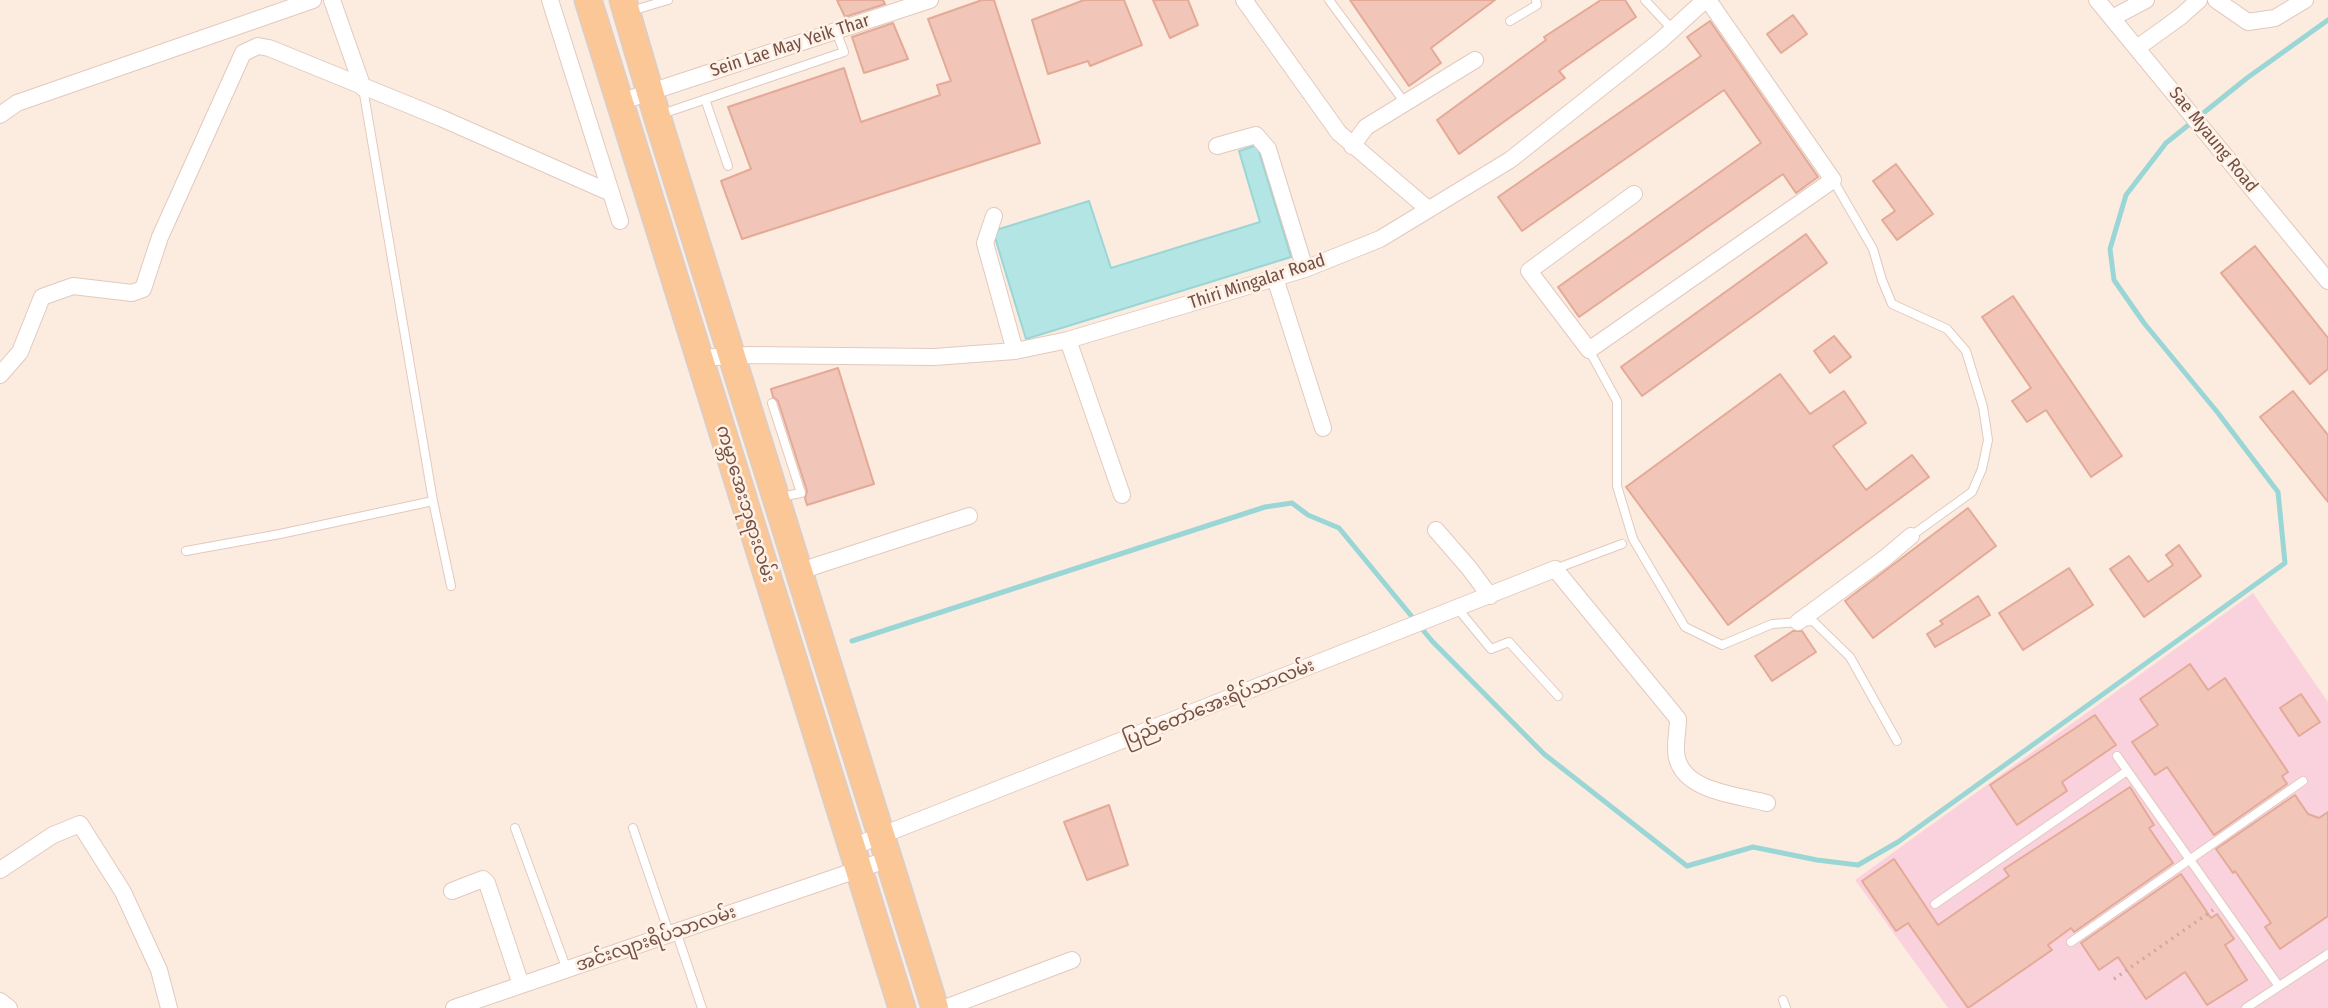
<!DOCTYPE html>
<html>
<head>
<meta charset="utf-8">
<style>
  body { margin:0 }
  canvas { display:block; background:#fcecdf }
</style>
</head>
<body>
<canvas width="2328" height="1008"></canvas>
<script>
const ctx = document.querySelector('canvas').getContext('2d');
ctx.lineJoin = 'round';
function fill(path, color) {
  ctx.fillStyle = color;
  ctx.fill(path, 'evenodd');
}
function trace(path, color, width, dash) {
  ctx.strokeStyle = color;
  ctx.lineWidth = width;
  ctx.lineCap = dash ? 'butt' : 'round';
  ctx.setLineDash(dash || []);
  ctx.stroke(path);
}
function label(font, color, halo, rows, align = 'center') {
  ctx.font = font + ' "Fira Sans Condensed","Noto Sans Myanmar",sans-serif';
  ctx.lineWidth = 5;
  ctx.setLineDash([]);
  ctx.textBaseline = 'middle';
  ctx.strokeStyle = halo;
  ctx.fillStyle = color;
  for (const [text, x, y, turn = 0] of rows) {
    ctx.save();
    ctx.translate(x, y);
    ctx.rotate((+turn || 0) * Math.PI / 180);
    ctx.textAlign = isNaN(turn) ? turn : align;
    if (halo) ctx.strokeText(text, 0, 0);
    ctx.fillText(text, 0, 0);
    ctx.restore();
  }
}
const medical = new Path2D(`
  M2253,593L2328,702V1008H1948L1855,880Z`);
const water = new Path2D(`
  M1257,145L1291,257L1026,339L993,231L1089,201L1111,268L1260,222L1239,151Z`);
const stream = new Path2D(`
  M852,641L1265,507L1292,503L1308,515L1339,528L1432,641L1544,754L1687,866L1753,847L1817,860L1858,865L1898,842L2285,563L2278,492L2218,413L2144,323L2114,280L2110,249L2126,195L2166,143L2247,78L2328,20`);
const building = new Path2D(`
  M837,0H883L885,4L845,17Z
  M982,0H994L1040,143L742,239L721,181L751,169L728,107L844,68L861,122L940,95L937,85L951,81L928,19Z
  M1084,0H1124L1142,45L1090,66L1088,61L1048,74L1032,20Z
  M1153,0H1188L1198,25L1170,38Z
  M1350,0H1495L1431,48L1441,63L1409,86Z
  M1601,0H1625L1636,17L1559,71L1565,78L1459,154L1437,120L1546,40L1544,37Z
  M1793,15L1807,34L1781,53L1767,34Z
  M1710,21L1818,177L1796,193L1783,174L1579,317L1558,287L1761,143L1724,90L1522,231L1498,197L1701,56L1687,37Z
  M893,23L908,59L864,73L852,37Z
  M1896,164L1933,214L1897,240L1882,220L1895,211L1873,181Z
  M1806,234L1827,263L1642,396L1621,367Z
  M2255,246L2328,338V369L2310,384L2221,273Z
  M2013,296L2122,456L2091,477L2046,410L2027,422L2012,401L2031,388L1982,317Z
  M1834,336L1851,357L1830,373L1814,351Z
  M838,368L874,484L807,505L805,498L807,491L778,401L773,397L771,389Z
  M1780,374L1810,414L1844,391L1866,423L1833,446L1866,490L1912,455L1929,477L1728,625L1626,487Z
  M2293,391L2328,435V502L2260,417Z
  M1968,508L1996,546L1873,638L1845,601Z
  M2179,545L2201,576L2144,617L2110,569L2129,556L2148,582L2173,565L2166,555Z
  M2069,568L2093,605L2023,650L1999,613Z
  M1978,596L1990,615L1935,647L1927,634L1943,624L1940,621Z
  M1793,631H1802L1816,652L1772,681L1755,656Z
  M2190,664L2208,690L2225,678L2288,772L2282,776L2287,784L2214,835L2167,767L2155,775L2132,742L2158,725L2140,699Z
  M2301,694L2320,722L2299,736L2280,708Z
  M2095,715L2116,745L2062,782L2067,791L2017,825L1990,785Z
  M2130,787L2154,825L2149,828L2173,863L2074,932L2071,928L2048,945L2052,950L1968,1008L1908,923L1896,931L1862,881L1894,859L1938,925L2009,876L2004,869Z
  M2295,795L2308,814L2319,818L2328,812V916L2280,949L2265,927L2271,923L2235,871L2233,873L2216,849Z
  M1109,805L1128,865L1087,880L1064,822Z
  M2181,874L2211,918L2217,914L2234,939L2225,945L2247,980L2207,1005L2185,972L2146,999L2118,957L2099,970L2081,943Z`);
const path = new Path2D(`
  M2114,979L2213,910`);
const service = new Path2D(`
  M1329,0L1405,103
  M1645,0L1672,29
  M631,11L668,0
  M1510,21L1537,5L1536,0
  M363,88L433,501L451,586
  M705,99L728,166
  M659,115L844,52L836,31
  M1833,180L1873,249L1882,280L1892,304L1947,329L1966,351L1983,407L1988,440L1982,469L1972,492L1911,536
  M1589,350L1617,401V486L1633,539L1685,627L1722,645L1772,624L1813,621L1850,657L1897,741
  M772,403L801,493L780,497
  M186,551L280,534L433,501
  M1555,569L1622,544
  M1458,609L1491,649L1509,642L1558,696
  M2117,756L2278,985
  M515,828L567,970
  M633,828L669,933
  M1935,904L2127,771
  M676,931L702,1008
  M2071,942L2303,781
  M1783,1000L1786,1008
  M2246,1008L2328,954`);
const minor = new Path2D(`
  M332,0L363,88
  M550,0L620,221
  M1244,0L1339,133L1428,209
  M2097,0L2328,281
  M2216,0L2248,22L2275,18L2305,0
  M2112,18L2146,0
  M2137,48L2180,17L2199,0
  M620,102L930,0
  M0,115L17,103L313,0
  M1217,146L1256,135L1268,149L1305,269
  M1352,146L1366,127L1475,60
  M1634,194L1529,271L1589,350L1833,180L1708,0
  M994,216L985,243L1015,351
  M1275,278L1323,428
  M1068,340L1122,495
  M700,358L750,355L934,357L1015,351L1068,340L1305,269L1380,239L1510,160L1660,41L1705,0
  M0,375L20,352L42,297L73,286L132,293L143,289L160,237L243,53L258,46L269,48L441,118L611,193
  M1436,530L1469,568L1490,596
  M800,571L969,516
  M1798,622L1885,558L1911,536
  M852,847L1555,569L1678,719C1678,731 1674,747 1677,758C1685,792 1738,795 1767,803
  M0,870L53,835L80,824L123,892L159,970L169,1008
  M452,891L483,879L487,883L521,985
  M0,1001L9,1008
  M454,1008L889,859
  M945,1008L1072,960`);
const primary = new Path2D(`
  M588,0L902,1008
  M623,0L657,116L935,1008`);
const streetNames = [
  ["Sein Lae May Yeik Thar",790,46,-18],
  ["Sae Myaung Road",2213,140,51],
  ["Thiri Mingalar Road",1257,282,-18],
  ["ကမ္ဘာအေးဘုရားလမ်း",745,504,73],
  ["ပြည်တော်အေးရိပ်သာလမ်း",1219,703,-22],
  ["အင်းလျားရိပ်သာလမ်း",656,939,-19]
];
fill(medical, '#fad2dd');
fill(water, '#b4e5e5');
trace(water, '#9ad6d6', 2);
trace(stream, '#9ad6d6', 5);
fill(building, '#f1c5b7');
trace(building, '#e4a997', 2);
trace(service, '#e2c9be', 10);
trace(minor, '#e2c9be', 18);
trace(primary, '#d8cecb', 29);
trace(path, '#d5a99a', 3.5, [2, 5]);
trace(service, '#fff', 8);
trace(minor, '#fff', 16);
trace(primary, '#fbc796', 26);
label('18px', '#725047', '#fff1e5', streetNames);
</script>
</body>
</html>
